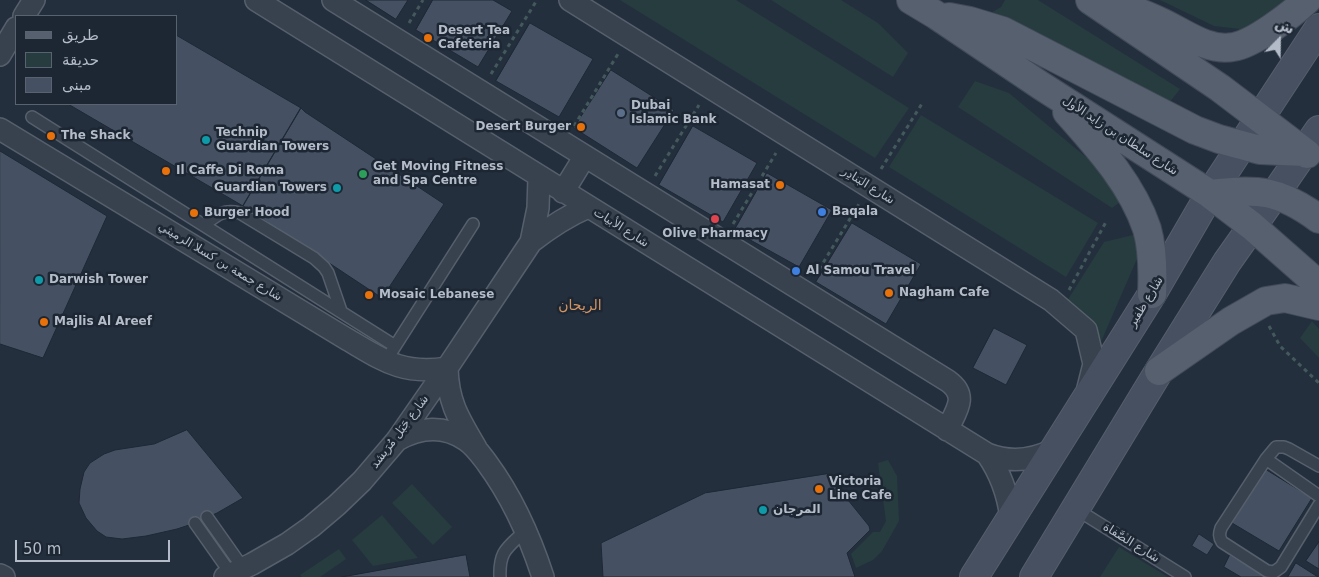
<!DOCTYPE html>
<html>
<head>
<meta charset="utf-8">
<style>
  body { margin:0 }
  #map { position:relative; width:1319px; height:577px; overflow:hidden; background:#242f3e; font-family:"DejaVu Sans",Vazirmatn,sans-serif }
  canvas { display:block }
  .legend { position:absolute; left:15px; top:15px; width:162px; height:90px; box-sizing:border-box; background:#1d2633; border:1px solid #59626f; margin:0; padding:6px 9px; list-style:none; font-size:15px; color:#b4bcc9 }
  .legend li { display:flex; align-items:center; gap:10px; height:25px }
  .legend b { width:25px; border:1px solid #59626f }
  .north { position:absolute; left:1254px; top:15px; width:50px; height:50px; -webkit-text-stroke:4px #1d2633; paint-order:stroke; rotate:23deg; font-size:14px; font-weight:700; line-height:20px; text-align:center; color:#b4bcc9 }
  .north::after { content:''; display:block; margin:auto; width:18px; height:22px; background:#b4bcc9; clip-path:polygon(50% 0,100% 100%,50% 72%,0 100%) }
  .scale { position:absolute; left:15px; top:540px; width:155px; height:22px; box-sizing:border-box; border:2px solid #b4bcc9; border-top:0; padding-left:6px; font-size:15px; line-height:18px; white-space:nowrap; color:#b4bcc9; -webkit-text-stroke:4px #1d2633; paint-order:stroke }
</style>
</head>
<body>
<div id="map">
<canvas width="1319" height="577"></canvas>
<ul class="legend">
<li><b style="height:6px;background:#56606e"></b>طريق</li>
<li><b style="height:14px;background:#263c3f"></b>حديقة</li>
<li><b style="height:14px;background:#455162"></b>مبنى</li>
</ul>
<div class="north">ش</div>
<div class="scale">50 m</div>
</div>
<script>
const ctx = document.querySelector('canvas').getContext('2d');
ctx.lineJoin = 'round';
function fill(path, color) {
  ctx.fillStyle = color;
  ctx.fill(path, 'evenodd');
}
function trace(path, color, width, dash) {
  ctx.strokeStyle = color;
  ctx.lineWidth = width;
  ctx.lineCap = dash ? 'butt' : 'round';
  ctx.setLineDash(dash || []);
  ctx.stroke(path);
}
function label(font, color, halo, rows, align = 'center') {
  ctx.font = font + ' "DejaVu Sans",Vazirmatn,sans-serif';
  ctx.lineWidth = 5;
  ctx.setLineDash([]);
  ctx.textBaseline = 'middle';
  ctx.strokeStyle = halo;
  ctx.fillStyle = color;
  for (const [text, x, y, turn = 0] of rows) {
    ctx.save();
    ctx.translate(x, y);
    ctx.rotate((+turn || 0) * Math.PI / 180);
    ctx.textAlign = isNaN(turn) ? turn : align;
    if (halo) ctx.strokeText(text, 0, 0);
    ctx.fillText(text, 0, 0);
    ctx.restore();
  }
}
const green = new Path2D(`
  M620,0H736L909,108L875,158Z
  M771,0H841L878,23L908,53L893,77Z
  M1005,0H1038L1180,89L1170,102L991,13L1001,7Z
  M1160,0H1295L1249,30L1214,26Z
  M975,81L1009,93L1110,177L1123,200L1112,208L958,107Z
  M921,115L1098,223L1066,277L889,167Z
  M1141,233L1140,252L1097,351L1067,301L1104,242Z
  M1312,321L1319,329V358L1300,338Z
  M888,460L897,476L899,521L882,551L873,560L856,568L851,554L873,532H880L886,521L878,463Z
  M412,484L452,527L433,545L392,503Z
  M382,515L418,558L373,566L352,540Z
  M1119,547L1168,577H1100Z
  M339,549L346,559L320,577H302L300,575Z`);
const building = new Path2D(`
  M366,0H408L396,19Z
  M433,0H493L512,11L478,67L416,30Z
  M530,23L593,59L559,117L496,81Z
  M176,35L301,108L243,206L68,104H176Z
  M611,70L674,110L637,168L574,128Z
  M301,108L305,112L444,204L382,298L243,206Z
  M693,126L757,163L723,222L659,185Z
  M0,151L107,216L43,358L0,344Z
  M767,173L832,210L799,267L734,231Z
  M852,223L921,264L886,324L816,282Z
  M994,328L1027,345L1006,385L973,368Z
  M187,430L243,498L217,513L195,523L177,529L146,536L122,539L106,537L97,531L86,518L79,503L80,489L84,472L90,463L104,454L115,450L154,444Z
  M1265,469L1312,498L1279,551L1232,523Z
  M827,474L869,526L870,530L847,553L855,577H603L601,543L705,493Z
  M1199,534L1214,544L1207,555L1192,546Z
  M1319,542V569L1306,561Z
  M466,555L470,577H342Z
  M1230,555L1266,577H1241L1224,567Z
  M1296,563L1318,577H1288Z`);
const path = new Path2D(`
  M409,23L423,0
  M491,74L537,0
  M574,126L618,54
  M881,169L923,102
  M655,176L699,105
  M733,224L776,153
  M815,276L859,204
  M1069,290L1107,220
  M1269,326L1280,346L1319,383`);
const service = new Path2D(`
  M32,117L395,346
  M204,225C217,215 223,209 240,213L314,258L324,267L328,273L341,311
  M392,351L473,224
  M1266,459L1319,496
  M1319,466L1289,449L1284,447H1276L1266,459L1221,528C1219,534 1219,537 1222,542L1267,571L1274,572L1281,567L1319,505
  M1076,509L1185,577
  M207,517L243,568
  M195,523L231,574
  M500,577C499,551 507,548 525,531`);
const minor = new Path2D(`
  M256,0L987,454C1010,463 1031,461 1053,450
  M333,0L948,381C969,396 956,411 947,430
  M570,0L1051,300L1086,330L1094,364L1088,388
  M24,16L34,0
  M0,55L16,28
  M0,129L345,338C383,360 401,375 447,368C448,403 459,419 476,448
  M563,192L585,156
  M531,242C549,228 567,216 588,207
  M397,440C420,427 444,425 466,440C475,446 481,455 487,463C512,497 530,537 543,577
  M987,454C1001,474 1008,494 1011,518
  M0,575L4,577
  M225,577L252,564L287,544L311,527L337,505L362,481L397,440L447,368L531,242L538,208L539,177`);
const secondary = new Path2D(`
  M974,577L1152,294L1210,194L1319,28
  M1034,577L1159,371L1227,262L1275,194L1319,130`);
const primary = new Path2D(`
  M911,0L936,15L1040,85L1210,194L1252,226L1319,285
  M1090,0L1220,88L1307,154
  M1113,2C1128,8 1144,14 1159,21C1182,31 1207,52 1233,47C1254,44 1292,14 1307,0
  M949,17L970,21L1003,31L1195,130L1219,139L1260,150L1304,152
  M1067,112C1098,147 1132,184 1147,229C1153,250 1153,272 1152,294
  M1210,194C1257,188 1280,190 1319,219
  M1159,371L1231,321L1266,301L1285,298L1319,306`);
const markers = [
  [428,38,5,"#e8710a"],
  [621,113,5,"#5c6f8a"],
  [581,127,5,"#e8710a"],
  [51,136,5,"#e8710a"],
  [206,140,5,"#0f9aa8"],
  [166,171,5,"#e8710a"],
  [363,174,5,"#2e9e5b"],
  [780,185,5,"#e8710a"],
  [337,188,5,"#0f9aa8"],
  [822,212,5,"#3f7fe0"],
  [194,213,5,"#e8710a"],
  [715,219,5,"#e0444e"],
  [796,271,5,"#3f7fe0"],
  [39,280,5,"#0f9aa8"],
  [889,293,5,"#e8710a"],
  [369,295,5,"#e8710a"],
  [44,322,5,"#e8710a"],
  [819,489,5,"#e8710a"],
  [763,510,5,"#0f9aa8"]
];
const poiNames = [
  ["Desert Tea",438,31],
  ["Cafeteria",438,45],
  ["Dubai",631,106],
  ["Islamic Bank",631,120],
  ["Desert Burger",571,127,"right"],
  ["Technip",216,133],
  ["Guardian Towers",216,147],
  ["The Shack",61,136],
  ["Get Moving Fitness",373,167],
  ["and Spa Centre",373,181],
  ["Il Caffe Di Roma",176,171],
  ["Hamasat",770,185,"right"],
  ["Guardian Towers",327,188,"right"],
  ["Baqala",832,212],
  ["Burger Hood",204,213],
  ["Olive Pharmacy",715,234,"center"],
  ["Al Samou Travel",806,271],
  ["Darwish Tower",49,280],
  ["Nagham Cafe",899,293],
  ["Mosaic Lebanese",379,295],
  ["Majlis Al Areef",54,322],
  ["Victoria",829,482],
  ["Line Cafe",829,496],
  ["المرجان",773,510]
];
const streetNames = [
  ["شارع سلطان بن زايد الأول",1120,136,33],
  ["شارع البَنادِر",868,186,32],
  ["شارع الأبيات",621,228,32],
  ["شارع جمعة بن كسلا الرميثي",220,262,31],
  ["شارع ظفير",1146,302,-59],
  ["شارع جَبَل مُرَيشد",400,432,-53],
  ["شارع الصَّفاة",1131,543,32]
];
const neighbourhoodNames = [
  ["الريحان",580,306]
];
fill(green, '#263c3f');
fill(building, '#455162');
trace(building, '#1f2835', 1);
trace(service, '#565f6c', 14);
trace(minor, '#565f6c', 24);
trace(secondary, '#565f6c', 30);
trace(primary, '#414a57', 30);
trace(path, '#44595c', 3, [4, 4]);
trace(service, '#38414e', 11);
trace(minor, '#38414e', 21);
trace(secondary, '#465061', 28);
trace(primary, '#56606e', 28);
for (const [x, y, r, color] of markers) {
  const dot = new Path2D();
  dot.arc(x, y, r, 0, 2 * Math.PI);
  ctx.fillStyle = color;
  ctx.fill(dot);
  trace(dot, '#1d2633', 2);
}
label('bold 12px', '#b4bcc9', '#1d2633', poiNames, 'left');
label('12px', '#b4bcc9', '#1d2633', streetNames);
label('14px', '#d59563', '#1d2633', neighbourhoodNames);
</script>
</body>
</html>
